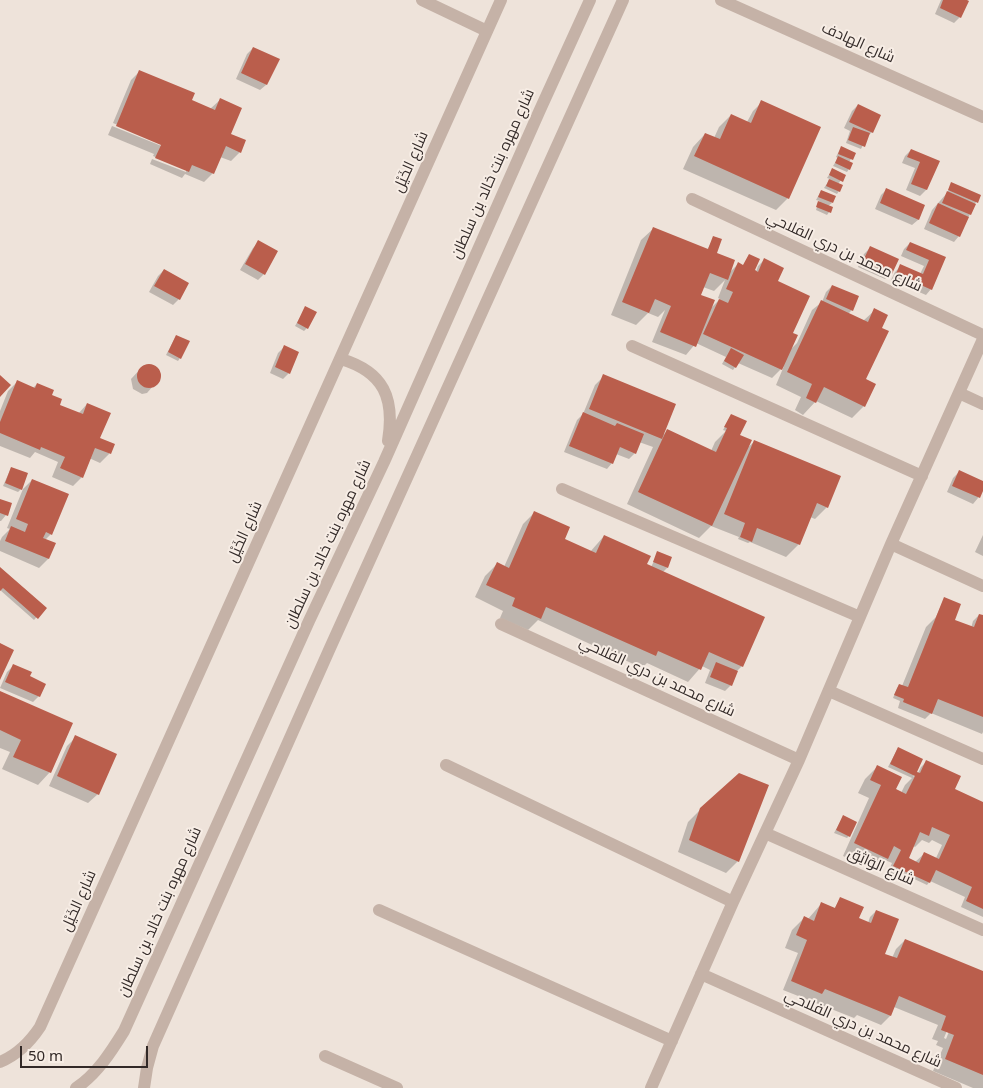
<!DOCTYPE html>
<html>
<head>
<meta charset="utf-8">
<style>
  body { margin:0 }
  #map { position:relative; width:983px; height:1088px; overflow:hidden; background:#eee3da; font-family:"Noto Sans",sans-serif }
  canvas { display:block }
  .scale { position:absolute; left:20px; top:1046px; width:128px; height:22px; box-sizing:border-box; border:2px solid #322927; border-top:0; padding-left:6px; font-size:15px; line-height:18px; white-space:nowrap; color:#322927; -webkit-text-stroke:4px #f7ede5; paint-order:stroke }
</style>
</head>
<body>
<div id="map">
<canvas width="983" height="1088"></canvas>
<div class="scale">50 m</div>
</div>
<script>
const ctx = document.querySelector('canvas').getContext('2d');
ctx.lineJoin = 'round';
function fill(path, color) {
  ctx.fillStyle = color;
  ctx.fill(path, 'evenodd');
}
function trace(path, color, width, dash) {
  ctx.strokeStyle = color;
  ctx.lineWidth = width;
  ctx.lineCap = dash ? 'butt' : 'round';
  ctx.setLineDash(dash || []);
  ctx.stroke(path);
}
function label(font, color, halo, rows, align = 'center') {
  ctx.font = font + ' "Noto Sans",Cairo,sans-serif';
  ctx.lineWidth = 4;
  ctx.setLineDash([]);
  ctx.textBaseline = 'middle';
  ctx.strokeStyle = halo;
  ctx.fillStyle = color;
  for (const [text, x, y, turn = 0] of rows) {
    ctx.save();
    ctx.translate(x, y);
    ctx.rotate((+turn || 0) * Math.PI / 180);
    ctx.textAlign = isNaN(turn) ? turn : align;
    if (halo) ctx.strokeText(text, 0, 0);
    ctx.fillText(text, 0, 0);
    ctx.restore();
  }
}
const shadow = new Path2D(`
  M941,0H964L960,17L954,23L935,14Z
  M253,48L266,85L260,90L236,79L247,54Z
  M140,71L189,106L210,109L220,100L230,134L240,152L231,161L220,157L213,173L204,182L185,174L182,178L150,164L152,159L186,172V170L153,156L154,154L108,135L112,126L169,149V147L113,123L131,80Z
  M762,102L788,198L776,210L683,169L693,147L705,134L714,138L719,127L731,115L747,122L753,111Z
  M858,105L872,132L867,137L861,149L846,143L850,131L844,128L852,111Z
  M841,148L855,153L849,162V169L847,172L833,166L838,158L836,157L839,151Z
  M911,150L938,162L926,190L920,196L906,190L915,168L902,163L905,156Z
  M832,170L844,176L838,184L839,191L837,194L824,188L830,179L827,178Z
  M952,183L979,196L959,236L954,242L924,229L932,210L947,193Z
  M886,190L924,206L918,220L912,225L875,209L881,195Z
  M821,191L832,203L828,206L832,208L827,215L816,210L818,204H817L820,201L816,200Z
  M654,228L707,250L714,237L715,253L729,273L738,264L743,266L749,255L756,272L758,266L764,260L777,280L792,334L790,350L797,343L812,310L822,302L826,292L832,286L852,310L848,314L863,321L875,310L864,380V406L852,418L816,401L803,415L795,410L801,397L776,385L784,366L772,378L738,363L733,370L722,364L726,357L696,343L686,355L652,342L665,310L658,317L648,313L636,325L611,315L641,240ZM725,280L718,298L720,299L709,310L700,296L703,287L714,291Z
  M259,242L264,274L258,280L240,270L253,248Z
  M910,243L944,258L931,289L926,295L891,280L895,272L901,266L920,274L924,266L901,256L904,249Z
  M870,248L891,274L885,279L858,267L864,254Z
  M164,270L179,299L173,305L149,292L158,276Z
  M306,307L307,328L304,331L295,326Z
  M176,336L180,358L178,361L166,355Z
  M284,347L289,373L283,379L270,373L278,353Z
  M144,365L154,366L160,374V378L147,393L142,394L133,389L131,379Z
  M604,376L662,436L667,431L711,451L715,442L726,431L723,430L731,415L746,449L754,442L827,507L815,519L810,517L799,544L786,557L750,542L748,543L738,539L739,537L711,526L699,538L627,504L653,447L639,442L635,453L629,459L616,454L612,463L607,469L564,452L577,420L583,414L595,385Z
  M17,382L33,388L37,384L50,396L56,410L78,414L87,404L99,439L113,445L109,454L100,463L89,458L82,477L73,486L52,477L58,462L35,452L30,458L0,446V411L8,391Z
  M11,468L21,489L18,492L3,486Z
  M959,472L983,483V488L978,498L973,504L947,492L953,478Z
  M32,480L51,534L45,540L54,544L48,559L39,568L0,551V541L2,537L10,529L7,528L23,489Z
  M0,500L6,515L1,521H0Z
  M535,512L563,540L590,552L604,536L651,567L658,553L667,568L663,572L742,666L737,671L731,685L725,691L705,683L710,670L702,666L688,682L647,663L642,668L538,620L528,630L500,618L503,611L475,597L485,576L497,564L504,567L523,524Z
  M983,535V556L975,552Z
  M0,568L45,608L34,620L0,590Z
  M944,599L953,620L971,628L973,621L979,615L983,617V732L982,734L931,713L925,719L898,708L900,701L893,698L897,688L899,685L902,686L926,627L936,617Z
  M13,666L28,677L39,696L33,702L0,688L7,672Z
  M0,693L50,772L38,785L2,769L10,752L0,748Z
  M76,737L98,794L88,803L49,786L67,746Z
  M898,748L921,759L913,777L918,773L921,767L927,761L953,790L983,804V917L961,907L965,897L930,881L927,885L910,877L906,880L888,872L892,863L885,860L875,870L843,856L869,798L858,793L865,779L877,767L894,790L901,793L905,785L912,778L888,767ZM922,840L929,843L932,840L942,845L936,858L925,853L915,862L907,858L913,846L915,847Z
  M701,809L738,861L726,873L678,852L688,822Z
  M843,817L849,836L847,838L834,833Z
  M840,899L857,918L868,923L870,917L876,911L883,955L892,958L896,949L905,940L983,972V1088H973L933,1071L943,1048L936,1045L938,1041L932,1039L938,1025L894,1007L890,1016L881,1025L857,1015L854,1018L783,990L798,953L785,948L792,930L804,918L808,919L821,904L834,909ZM967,981H969L946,1039L944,1038Z`);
const building = new Path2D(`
  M943,0H967L969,1L961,18L940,8Z
  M253,47L280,59L267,85L241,73Z
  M139,70L195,93L192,100L215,110L220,98L242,108L231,134L246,140L241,153L226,146L214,174L192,165L189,172L155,158L161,145L116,126Z
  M761,100L821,127L789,199L694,156L705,133L720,139L731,114L751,123Z
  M858,104L881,115L873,133L849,122Z
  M853,127L870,133L865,147L848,140Z
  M841,146L856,153L853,160L838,154Z
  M911,149L940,161L927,190L911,184L920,162L907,157Z
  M838,156L853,163L850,170L835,163Z
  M832,168L846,175L843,182L829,175Z
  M829,179L843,185L840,192L826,186Z
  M951,182L981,195L978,203L948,190Z
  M886,188L925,205L919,220L880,203Z
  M821,190L836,196L833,203L818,197Z
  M947,191L976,204L971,215L942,203Z
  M818,201L833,207L831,213L816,207Z
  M938,203L969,217L960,237L929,223Z
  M653,227L708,249L713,236L722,239L717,253L735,260L728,280L710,273L701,295L715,300L696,347L660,332L671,306L655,299L649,313L622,302Z
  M258,240L278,251L265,275L245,264Z
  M910,242L946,257L932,290L896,274L900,264L923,274L929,260L906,250Z
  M870,246L899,259L892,274L863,261Z
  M749,254L760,259L755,270L758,272L764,258L784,268L778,281L810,296L793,333L798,335L782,370L703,334L719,299L728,303L733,292L726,289L738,262L743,265Z
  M164,269L189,283L180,300L154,286Z
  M832,285L859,296L853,311L826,299Z
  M821,300L868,322L874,308L888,315L882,328L889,331L866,379L876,384L865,407L824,387L816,403L806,398L812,384L787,372Z
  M305,306L317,312L308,329L297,323Z
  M176,335L190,341L181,359L168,352Z
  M284,345L299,352L290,374L275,367Z
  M731,348L744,355L736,368L724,361Z
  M137 376a12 12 0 1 1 24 0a12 12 0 1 1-24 0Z
  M603,374L676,404L662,439L589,409Z
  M0,375L11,385L0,397Z
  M17,380L35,388L37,383L54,390L52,395L62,399L60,405L83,414L87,403L111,413L100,438L115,444L111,454L95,448L83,478L60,468L65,457L41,447L40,450L0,433V422Z
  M583,412L615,426L617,423L644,434L636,454L620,447L613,464L569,446Z
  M731,414L747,421L740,435L752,440L712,526L638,492L667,429L716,452L727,428L724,427Z
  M754,440L841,476L828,508L817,503L800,545L757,528L752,542L740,537L745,523L724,514Z
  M11,467L28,473L22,490L5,483Z
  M959,470L983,481V491L980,498L952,486Z
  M32,479L69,494L52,535L46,532L43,538L56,543L49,559L5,541L11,526L25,532L28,524L16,519Z
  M0,499L12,503L8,516L0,513Z
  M534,511L570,527L565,539L596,553L604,535L651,556L647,564L765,617L743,667L709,652L701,670L658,651L656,656L546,607L541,619L512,606L515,598L486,585L497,562L509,568Z
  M657,551L672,557L668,568L653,562Z
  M0,567L47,608L38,619L3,588L0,591Z
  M944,597L961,604L955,620L974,627L979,614L983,615V717L938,699L932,714L903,702L904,699L894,695L899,684L908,687Z
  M0,643L14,650L0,680Z
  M716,662L738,671L732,686L710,677Z
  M13,664L32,672L30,676L46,684L40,697L5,682Z
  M0,691L73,723L51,773L13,757L21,740L0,730Z
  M75,735L117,754L99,795L57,776Z
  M898,747L923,759L917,772L920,773L926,760L961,776L955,789L983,802V909L966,901L972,887L936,870L930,883L893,866L901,850L894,846L888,859L854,843L881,785L870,780L877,765L902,777L896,789L906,794L915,776L890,764ZM932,827L950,835L939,859L924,852L919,863L909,858L920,832L929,836Z
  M739,773L769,785L739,862L689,840L700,808Z
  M843,815L857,822L850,837L836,830Z
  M840,897L864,907L859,918L871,923L876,910L899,919L885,954L897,958L905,939L983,971V1075L945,1059L954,1035L941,1030L946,1016L899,996L891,1016L825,989L822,994L791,981L807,940L796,935L804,916L814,921L821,902L835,908Z`);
const minor = new Path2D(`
  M422,0L487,31
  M721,0L983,117
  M692,199L983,335
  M632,346L922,476
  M341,359C384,372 395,398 388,441
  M959,393L983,404
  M562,489L860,617
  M891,544L983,586
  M501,624L799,760
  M829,691L983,759
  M446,765L733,902
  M765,833L983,930
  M379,910L672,1041
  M701,974L956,1088
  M325,1056L397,1088
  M0,1062C17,1055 30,1042 40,1027L501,0
  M76,1088C97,1074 111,1052 124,1031L309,621L384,462L539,112L590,0
  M144,1088L147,1068L153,1046L330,648L623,0
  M651,1088L733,902L799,760L891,544L983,339`);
const streetNames = [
  ["شارع الهادف",858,43,24],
  ["شارع الخَيْل",411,162,-66],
  ["شارع مهره بنت خالد بن سلطان",493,174,-66],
  ["شارع محمد بن دري الفلاحي",844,252,25],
  ["شارع الخَيْل",245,532,-66],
  ["شارع مهره بنت خالد بن سلطان",328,544,-65],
  ["شارع محمد بن دري الفلاحي",657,677,25],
  ["شارع الوَاثِق",881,867,24],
  ["شارع الخَيْل",79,901,-66],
  ["شارع مهره بنت خالد بن سلطان",160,912,-66],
  ["شارع محمد بن دري الفلاحي",863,1029,24]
];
fill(shadow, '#0003');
fill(building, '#ba5e4c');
trace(minor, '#c5b2a7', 12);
label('15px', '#322927', '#f7ede5', streetNames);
</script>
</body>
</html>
